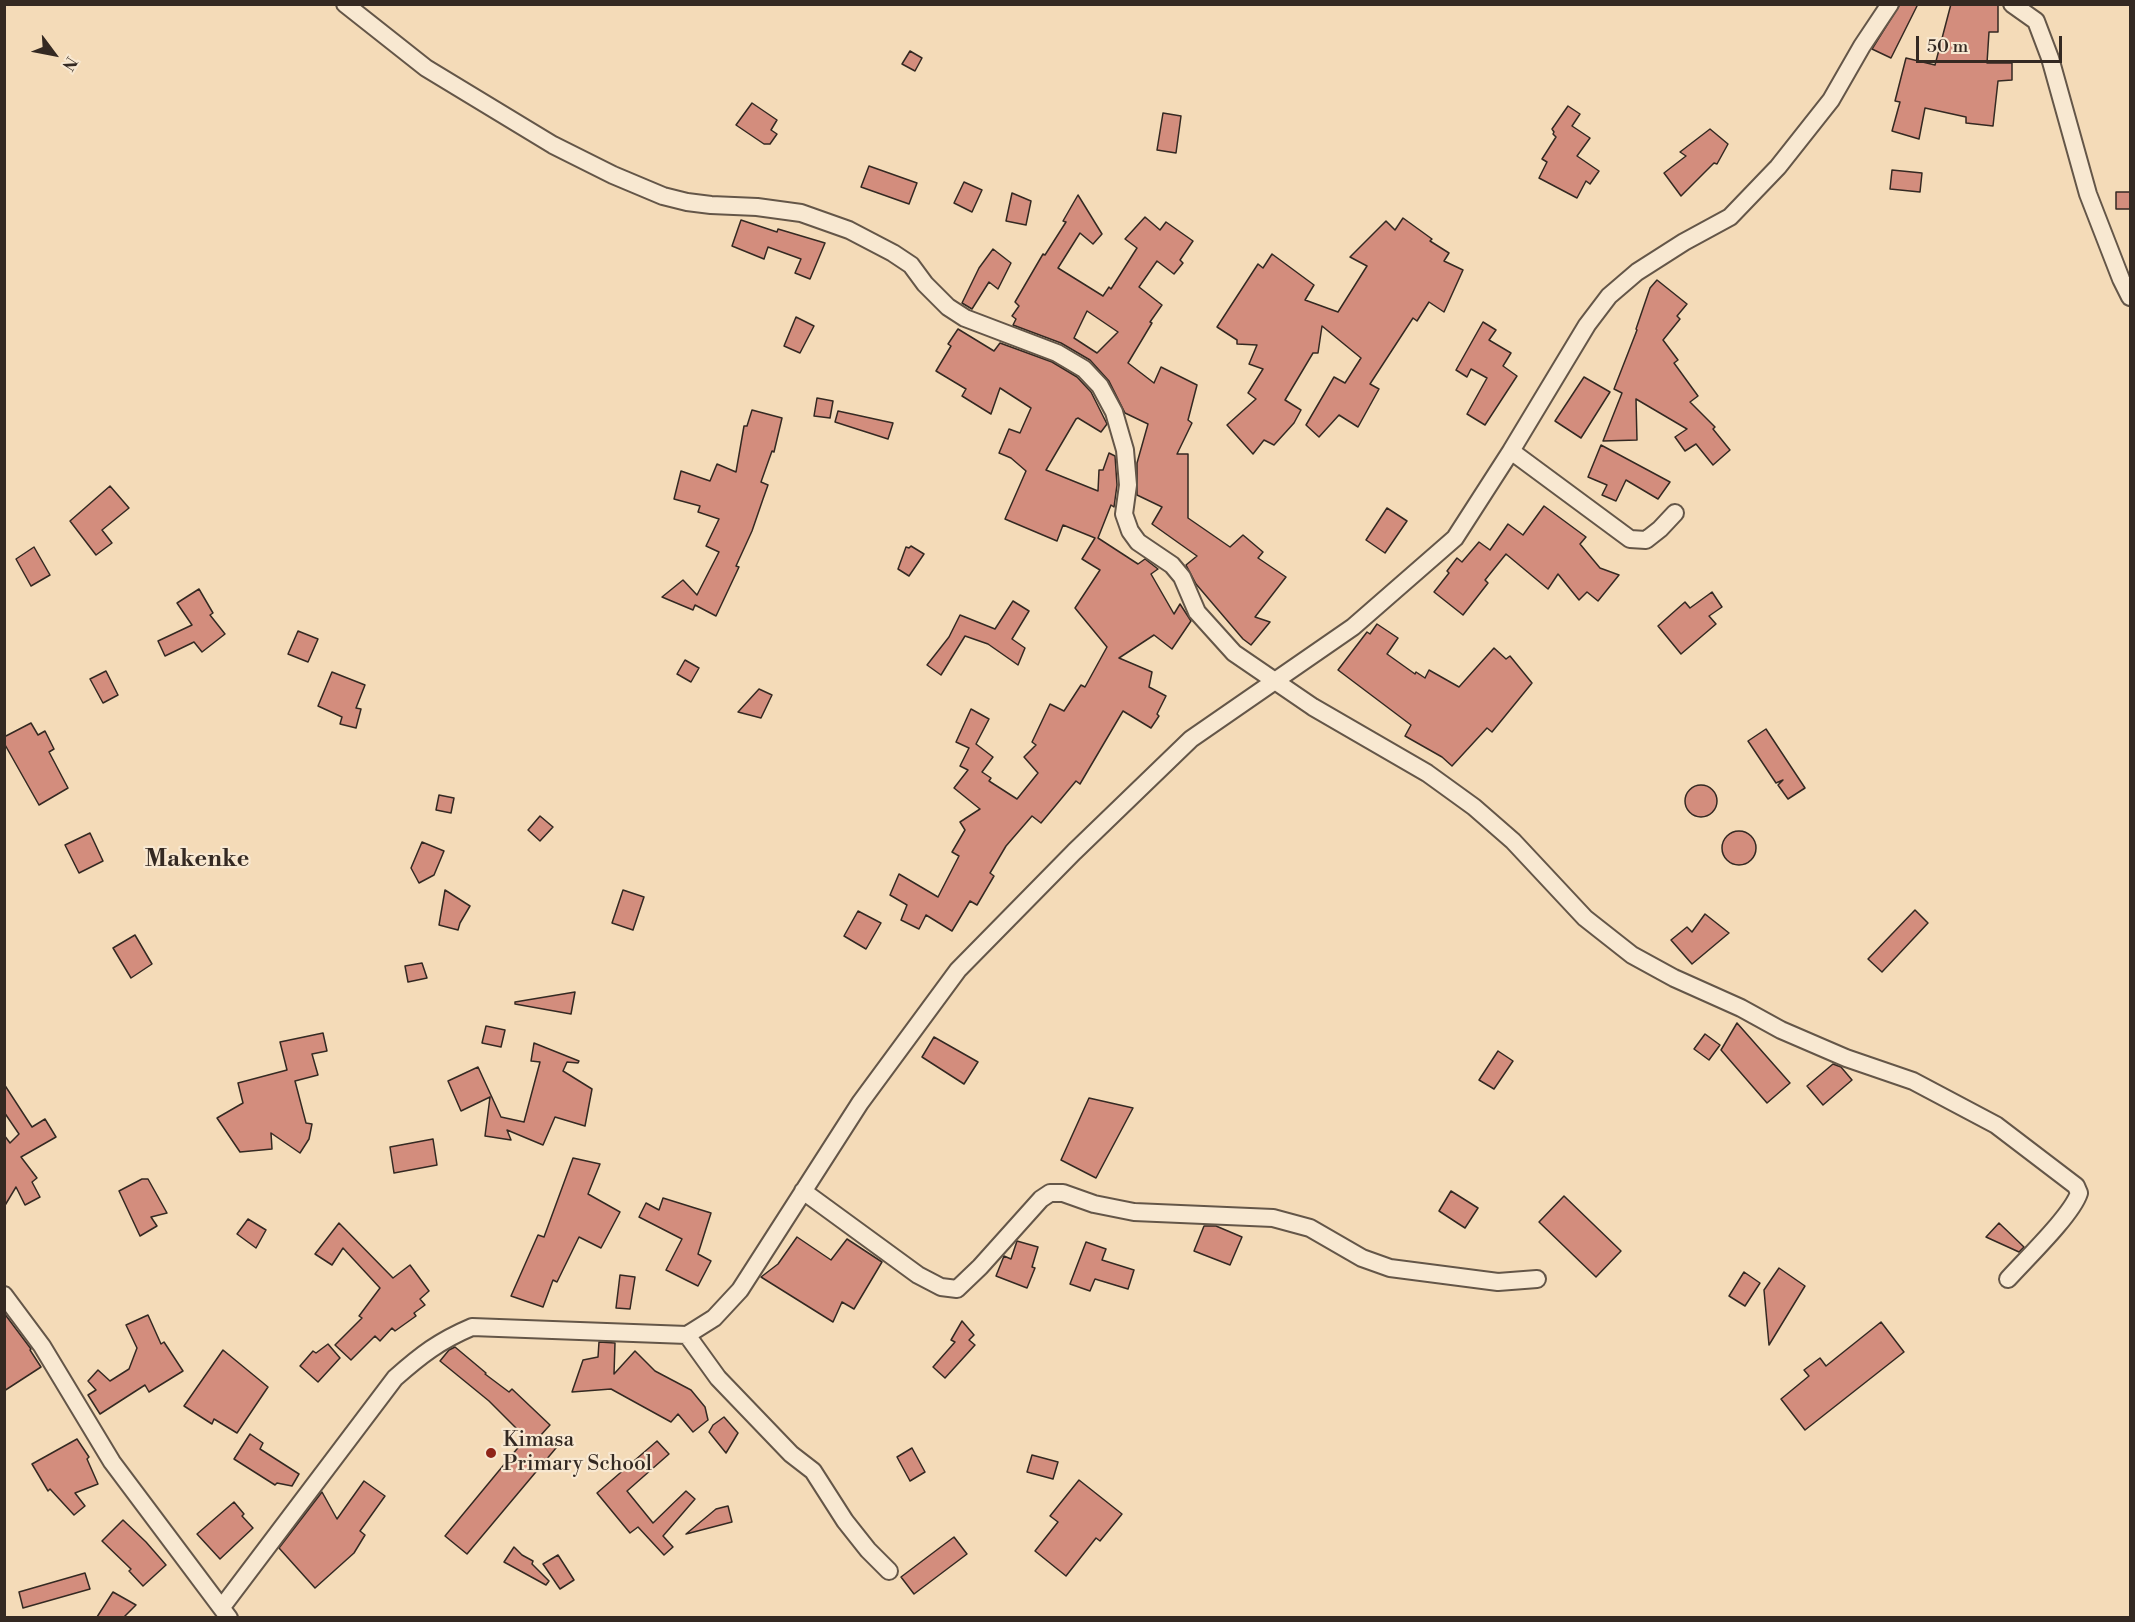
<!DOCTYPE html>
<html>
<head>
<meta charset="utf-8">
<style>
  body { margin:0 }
  #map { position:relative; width:2135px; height:1622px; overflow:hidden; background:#f4dbb8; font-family:"Libre Bodoni",serif }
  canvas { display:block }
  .frame { position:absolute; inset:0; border:6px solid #342922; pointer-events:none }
  .north { position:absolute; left:24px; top:24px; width:60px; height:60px; -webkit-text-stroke:4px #f8e8d1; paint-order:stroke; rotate:122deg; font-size:16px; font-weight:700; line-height:24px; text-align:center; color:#342922 }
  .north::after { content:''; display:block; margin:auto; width:21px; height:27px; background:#342922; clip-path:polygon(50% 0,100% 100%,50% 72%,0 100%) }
  .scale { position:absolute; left:1916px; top:36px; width:146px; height:27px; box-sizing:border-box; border:3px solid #342922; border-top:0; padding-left:8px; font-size:18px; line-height:21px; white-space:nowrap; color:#342922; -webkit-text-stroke:4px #f8e8d1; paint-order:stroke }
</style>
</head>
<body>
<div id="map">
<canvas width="2135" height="1622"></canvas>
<div class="frame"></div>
<div class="north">N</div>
<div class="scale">50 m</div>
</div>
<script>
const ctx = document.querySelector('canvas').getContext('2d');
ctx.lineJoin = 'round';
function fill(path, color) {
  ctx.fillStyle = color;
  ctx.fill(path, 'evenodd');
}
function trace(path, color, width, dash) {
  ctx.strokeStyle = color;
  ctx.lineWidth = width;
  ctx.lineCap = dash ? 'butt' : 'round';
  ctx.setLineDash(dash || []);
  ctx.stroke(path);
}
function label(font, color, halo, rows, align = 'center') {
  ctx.font = font + ' "Libre Bodoni",serif';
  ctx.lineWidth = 4.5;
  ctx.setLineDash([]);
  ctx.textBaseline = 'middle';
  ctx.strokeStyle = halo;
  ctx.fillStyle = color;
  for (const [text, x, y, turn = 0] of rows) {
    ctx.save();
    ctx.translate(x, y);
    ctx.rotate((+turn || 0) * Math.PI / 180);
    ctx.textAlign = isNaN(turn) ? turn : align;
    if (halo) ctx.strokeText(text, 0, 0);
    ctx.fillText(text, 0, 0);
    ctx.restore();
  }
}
const building = new Path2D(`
  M1900,4H1918L1891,58L1872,49Z
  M1951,4H1998V32H1989L1987,63H2012V80L1998,81L1993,126L1966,123V117L1925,108L1919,139L1892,131L1900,102L1895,101L1906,58L1935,65Z
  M910,51L922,58L915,71L902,64Z
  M752,103L777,120L771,130L777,134L770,144H764L736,125Z
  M1568,106L1580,114L1572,126L1590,138L1577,156L1599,171L1590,184L1586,181L1577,198L1539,178L1547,162L1542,159L1556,137L1553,134L1554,132L1552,129Z
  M1163,113L1181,116L1176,153L1157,150Z
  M1710,129L1728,144L1717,164L1714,163L1681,196L1664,173L1686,156L1680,152Z
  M869,166L917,183L909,204L861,187Z
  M1892,170L1922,173L1920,192L1890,189Z
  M964,182L982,190L972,212L954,203Z
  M2116,192H2130V209H2116Z
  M1012,193L1031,201L1026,225L1006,221Z
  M1078,195L1102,234L1093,244L1080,233L1058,268L1103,296L1109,287L1111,289L1137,248L1125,239L1145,217L1160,230L1166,222L1193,241L1180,260L1183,263L1174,274L1157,261L1139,287L1162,305L1150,322L1152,323L1128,363L1154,383L1161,367L1197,385L1188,420L1192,423L1177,454H1188V518L1230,547L1243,535L1263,552L1258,558L1286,577L1255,617L1270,622L1251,645L1243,639L1196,584L1186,565L1197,556L1152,524L1162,507L1137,495V463L1148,424L1125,413L1109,381L1090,360L1061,343L1013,325L1016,319L1012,316L1019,306L1015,302L1043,254L1045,255L1066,222L1063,221ZM1087,311L1118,332L1097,353L1074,338Z
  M1403,218L1432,239L1430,241L1449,253L1444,261L1463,270L1444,312L1429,302L1417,321L1413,318L1370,384L1379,389L1358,427L1339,415L1319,437L1306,425L1334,377L1345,383L1361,358L1322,326L1318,353H1313L1285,400L1301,410L1294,423L1274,445L1264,440L1253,454L1227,425L1256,399L1248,393L1263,369L1249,364L1257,345L1237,344V340L1217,327L1258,264L1263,268L1272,254L1314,285L1305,300L1338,312L1367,266L1350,257L1386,221L1395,230Z
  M741,220L777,232L778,229L825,243L810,279L795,273L801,259L768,247L764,259L732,246Z
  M993,249L1011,263L998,289L989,282L972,309L962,303L979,268Z
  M1657,280L1687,304L1677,316L1680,319L1663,340L1678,360L1674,363L1698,396L1690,402L1715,427L1713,429L1730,450L1713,465L1696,444L1685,451L1675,437L1687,429L1636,399L1637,440L1603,441L1622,393L1614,389L1637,330L1636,329L1650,288Z
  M796,317L814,326L800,353L784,346Z
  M1483,322L1496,330L1489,340L1511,353L1503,366L1517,376L1485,425L1467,414L1487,378L1471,369L1467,377L1456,370Z
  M958,329L994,351L1000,343L1052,362L1077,377L1091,392L1107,424L1101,432L1078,418L1076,419L1046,470L1098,491L1099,470H1103L1109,453L1115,456L1117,485L1114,507L1111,505L1098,538L1138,564L1145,559L1158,569L1151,574L1174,614L1180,604L1191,621L1172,649L1154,635L1119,658L1152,672L1149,687L1166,696L1157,714L1159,716L1151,728L1123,711L1080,784L1076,781L1041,823L1032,816L1006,846L990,873L994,876L977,905L970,901L952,931L926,915L919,929L901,920L907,905L890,895L899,874L938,897L959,856L952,852L965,830L960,822L980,809L954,788L968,770L960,766L969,748L956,742L971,709L989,719L976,744L993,757L982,772L991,778L989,781L1017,799L1038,773L1024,757L1036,745L1032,742L1050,704L1064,711L1081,685L1085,687L1107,647L1075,608L1100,570L1082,559L1095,538L1063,525L1057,541L1005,519L1026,471L1011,458L999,453L1009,429L1020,433L1031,408L1000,388L991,414L962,396L966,389L936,371L951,346L948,344Z
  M1584,377L1610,392L1581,438L1555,421Z
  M817,398L833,401L830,418L814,416Z
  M752,410L782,418L774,452L772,451L761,482L768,485L763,499L752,531L736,566L739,567L716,616L695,605L693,610L662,597L683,580L697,595L719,552L706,546L719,519L698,512L700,506L674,499L681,471L710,481L717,464L736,472L744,426H747Z
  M838,411L893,423L888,439L835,422Z
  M1601,445L1670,482L1658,499L1626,480L1616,501L1602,495L1607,485L1588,477Z
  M110,486L129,508L102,530L112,543L96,555L70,521Z
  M1544,506L1586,537L1580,544L1600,568L1619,575L1598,601L1587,592L1579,600L1558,574L1548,589L1506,554L1485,580L1488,583L1463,615L1434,592L1449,573L1447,571L1457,558L1462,562L1479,542L1490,550L1508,524L1523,535Z
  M1387,508L1407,521L1385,553L1366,540Z
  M911,546L924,554L909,576L898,569L906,547L909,548Z
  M34,547L50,575L31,586L16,559Z
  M199,589L213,613L210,615L225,634L202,652L194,642L165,656L158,641L192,625L177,603Z
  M1712,592L1722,607L1709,616L1716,624L1681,654L1658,626L1685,602L1690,608Z
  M1013,601L1029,611L1012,639L1025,648L1018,665L988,644L965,636L941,675L927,665L949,637L960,615L995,629Z
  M1377,624L1398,638L1387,654L1415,674L1416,672L1425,678L1429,670L1459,687L1494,648L1506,659L1510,656L1532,683L1492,732L1487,728L1452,766L1442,757L1405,736L1411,725L1338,670L1367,632L1370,634Z
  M298,631L318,639L308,662L288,654Z
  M685,660L699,668L691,682L677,674Z
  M106,671L118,695L103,703L90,679Z
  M332,672L365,685L356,708L361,709L356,728L340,724L342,717L318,706Z
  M759,689L772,695L761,718L738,712Z
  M31,723L38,735L45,731L54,749L49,752L68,788L39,805L4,743V737Z
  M1766,729L1805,788L1788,799L1778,785L1783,780L1776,783L1748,741Z
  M1685 801a16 16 0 1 1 32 0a16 16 0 1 1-32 0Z
  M439,795L454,798L451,813L436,810Z
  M540,816L553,827L540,841L528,830Z
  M1722 848a17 17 0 1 1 34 0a17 17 0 1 1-34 0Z
  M90,833L103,861L79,873L65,845Z
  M422,842L444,851L434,875L419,883L411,868Z
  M445,890L470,906L460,923L458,930L439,925Z
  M623,890L644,897L633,930L612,923Z
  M1915,910L1928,923L1882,972L1868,959Z
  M858,911L881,923L866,949L844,936Z
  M1705,914L1729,933L1692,964L1671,940L1687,927L1692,932Z
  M135,935L152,964L131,978L113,948Z
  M422,963L427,978L408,982L405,966Z
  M575,992L571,1014L515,1004V1002Z
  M1737,1023L1790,1083L1767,1103L1721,1050Z
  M486,1026L505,1030L501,1047L482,1043Z
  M323,1033L327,1051L312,1054L318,1075L295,1081L306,1123L312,1124L309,1139L300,1153L271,1133L272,1149L240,1152L217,1118L243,1103L238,1083L287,1070L280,1042Z
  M1705,1034L1720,1045L1709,1060L1694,1049Z
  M934,1037L978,1062L964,1084L922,1057Z
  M534,1043L579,1061L578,1063L567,1062L563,1071L592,1089L585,1126L555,1117L543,1145L507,1130L511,1140L485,1136L490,1097L461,1111L448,1081L478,1067L501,1117L524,1122L540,1062L531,1061Z
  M1498,1051L1513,1061L1494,1089L1479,1080Z
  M1833,1064L1841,1067L1852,1080L1823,1105L1807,1086Z
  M4,1084L32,1127L45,1119L56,1137L21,1157L37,1178L32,1182L40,1197L25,1205L16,1187L4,1207V1135L10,1143L19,1134L4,1112Z
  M1089,1098L1133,1108L1096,1178L1061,1160Z
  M433,1139L437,1165L394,1173L390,1147Z
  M573,1158L600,1164L588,1194L620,1212L601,1248L579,1237L557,1282L553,1280L543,1307L511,1296L538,1235L544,1237Z
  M142,1179H148L167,1213L151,1217L157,1226L140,1236L119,1191Z
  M1451,1191L1478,1208L1465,1228L1439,1211Z
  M1564,1196L1621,1251L1596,1277L1539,1222Z
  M663,1198L711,1213L698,1254L711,1261L698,1286L666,1270L682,1239L639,1217L646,1203L659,1210Z
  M248,1219L266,1230L256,1248L237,1234Z
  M339,1223L393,1278L410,1265L429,1291L420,1299L425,1305L414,1313L416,1316L395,1331L392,1328L380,1341L375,1336L351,1360L335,1345L362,1318L359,1316L380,1288L343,1248L332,1265L315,1254Z
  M1999,1223L2024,1247L2019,1252L1986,1237Z
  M1204,1226H1216L1242,1237L1230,1265L1194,1251Z
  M797,1237L831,1260L847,1239L882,1262L854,1309L842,1302L833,1322L761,1277L778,1264Z
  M1017,1241L1038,1247L1032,1267L1035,1268L1027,1288L996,1276L1004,1256L1011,1259Z
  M1086,1242L1106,1249L1102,1260L1134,1270L1128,1289L1095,1279L1090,1291L1070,1284Z
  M1779,1268L1805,1286L1769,1345L1764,1290Z
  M1744,1272L1760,1283L1745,1306L1729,1296Z
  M620,1275L635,1277L630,1309L616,1308Z
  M4,1313L31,1349L30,1350L41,1367L4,1391Z
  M148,1315L161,1344L164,1342L183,1371L149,1392L145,1385L100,1414L88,1395L96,1390L88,1381L98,1370L110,1381L129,1369L137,1348L126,1325Z
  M962,1321L974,1335L969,1340L975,1345L945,1378L933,1367L955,1342L951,1340Z
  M1881,1322L1904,1352L1805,1430L1781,1399L1809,1376L1804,1370L1820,1358L1826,1366Z
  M599,1342L615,1343L614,1374L635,1351L655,1371L691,1390L705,1407L708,1420L693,1432L678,1414L671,1422L611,1389L572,1392L583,1360L598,1357Z
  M328,1344L340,1358L318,1382L300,1366L313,1351L316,1353Z
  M455,1347L486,1373L485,1374L509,1392L512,1389L550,1425L540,1436L556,1448L467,1554L445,1536L526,1438L489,1401L440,1361L449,1350Z
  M223,1350L268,1387L237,1433L214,1419L212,1424L184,1406Z
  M724,1417L738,1433L726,1453L709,1432L713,1425Z
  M250,1434L263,1443L260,1449L299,1474L292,1486L277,1483L275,1485L234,1459Z
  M77,1439L89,1457L87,1459L98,1484L75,1493L85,1506L74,1515L50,1489L48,1491L32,1464Z
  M657,1441L669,1454L627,1491L653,1523L686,1491L695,1499L663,1536L673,1547L664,1555L638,1527L630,1533L597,1493Z
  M912,1448L925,1472L910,1481L897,1457Z
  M1032,1455L1058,1462L1053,1479L1027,1472Z
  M1079,1480L1122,1514L1100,1541L1096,1538L1066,1576L1035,1551L1058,1522L1050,1516Z
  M364,1481L385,1496L360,1531L365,1535L354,1553L315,1588L279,1548L322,1492L337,1519Z
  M234,1502L244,1514L242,1516L253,1528L220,1559L197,1534Z
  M728,1506L732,1522L686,1534L716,1509Z
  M123,1520L146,1542L166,1565L143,1586L129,1571L131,1569L102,1541Z
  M954,1537L967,1554L914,1594L901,1577Z
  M514,1547L522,1555L533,1561L532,1564L549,1581L546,1585L504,1562Z
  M558,1555L574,1580L560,1589L543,1564Z
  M85,1573L90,1589L23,1608L19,1592Z
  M113,1592L136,1605L124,1617H97Z`);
const street = new Path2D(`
  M345,4L426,68L553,145L613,175L663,196L687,202L711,205L757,207L801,213L849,230L893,253L911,265L925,284L948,307L965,318L1057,353L1084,369L1100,386L1114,412L1125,450L1128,485L1124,514L1130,531L1138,542L1172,565L1182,577L1197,612L1234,653L1313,707L1427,773L1474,807L1513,841L1585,918L1632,955L1674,978L1741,1008L1781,1030L1846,1058L1913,1081L1996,1125L2076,1186L2079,1193C2072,1215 2025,1260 2008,1279
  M2012,4L2036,21L2050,58L2088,194L2121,279L2130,297
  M1511,451L1630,539L1646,540L1660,529L1675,513
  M803,1191L918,1275L941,1287L957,1289L980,1267L1041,1199L1050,1193H1063L1094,1204L1134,1212L1273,1218L1310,1228L1362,1258L1390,1268L1498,1282L1537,1279
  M4,1295L42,1346L112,1462L229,1618
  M687,1335L718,1378L791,1454L813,1471L845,1521L868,1550L889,1571
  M222,1607L395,1378C421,1355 439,1341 472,1327L687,1335L714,1318L740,1290L860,1103L958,970L1074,852L1191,739L1353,627L1455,538L1511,451L1587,325L1609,296L1637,272L1684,242L1730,217L1778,167L1831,100L1862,46L1890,4`);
const markers = [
  [491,1453,6,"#8f2418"]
];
const poiNames = [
  ["Kimasa",503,1441],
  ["Primary School",503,1465]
];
const quarterNames = [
  ["Makenke",197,860]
];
fill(building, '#d38d7d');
trace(building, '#342922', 1.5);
trace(street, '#645648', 20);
trace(street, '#f8e8d1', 16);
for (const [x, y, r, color] of markers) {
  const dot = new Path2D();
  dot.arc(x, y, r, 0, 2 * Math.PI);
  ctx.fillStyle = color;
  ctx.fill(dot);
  trace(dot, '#f8e8d1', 2);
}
label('21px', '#342922', '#f8e8d1', poiNames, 'left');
label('bold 24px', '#342922', '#f8e8d1', quarterNames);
</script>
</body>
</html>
